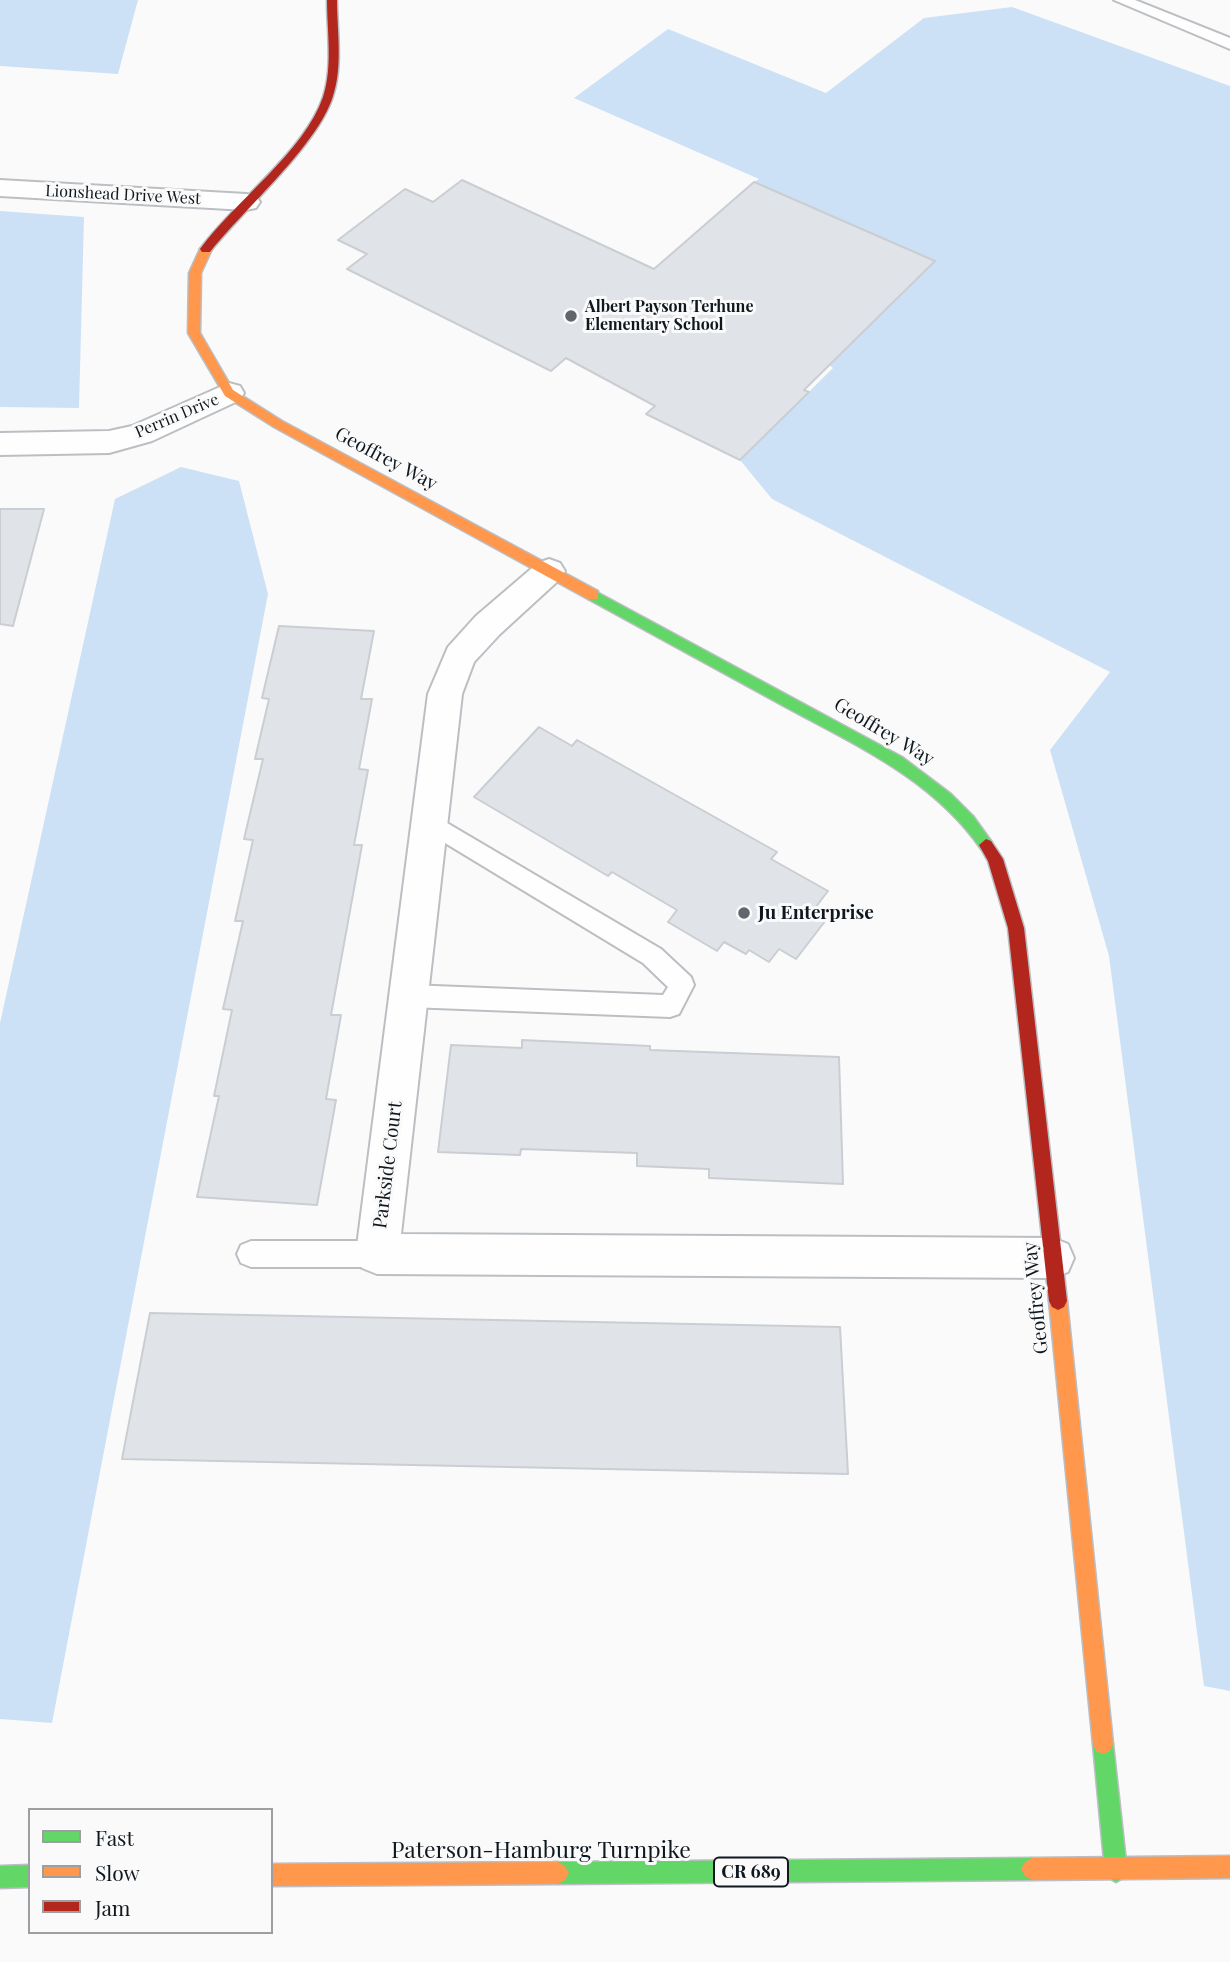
<!DOCTYPE html>
<html>
<head>
<meta charset="utf-8">
<style>
  body { margin:0 }
  #map { position:relative; width:1230px; height:1962px; overflow:hidden; background:#fafafa; font-family:"Playfair Display",serif }
  canvas { display:block }
  .legend { position:absolute; left:28px; top:1808px; width:245px; height:126px; box-sizing:border-box; background:#fafafa; border:2px solid #9c9fa2; margin:0; padding:9px 12px; list-style:none; font-size:21px; color:#0f171f }
  .legend li { display:flex; align-items:center; gap:14px; height:35px }
  .legend b { width:35px; border:2px solid #9c9fa2 }
</style>
</head>
<body>
<div id="map">
<canvas width="1230" height="1962"></canvas>
<ul class="legend">
<li><b style="height:9px;background:#63d668"></b>Fast</li>
<li><b style="height:9px;background:#ff974d"></b>Slow</li>
<li><b style="height:9px;background:#b3261e"></b>Jam</li>
</ul>
</div>
<script>
const ctx = document.querySelector('canvas').getContext('2d');
ctx.lineJoin = 'round';
function fill(path, color) {
  ctx.fillStyle = color;
  ctx.fill(path, 'evenodd');
}
function trace(path, color, width, dash) {
  ctx.strokeStyle = color;
  ctx.lineWidth = width;
  ctx.lineCap = dash ? 'butt' : 'round';
  ctx.setLineDash(dash || []);
  ctx.stroke(path);
}
function label(font, color, halo, rows, align = 'center') {
  ctx.font = font + ' "Playfair Display",serif';
  ctx.lineWidth = 6;
  ctx.setLineDash([]);
  ctx.textBaseline = 'middle';
  ctx.strokeStyle = halo;
  ctx.fillStyle = color;
  for (const [text, x, y, turn = 0] of rows) {
    ctx.save();
    ctx.translate(x, y);
    ctx.rotate((+turn || 0) * Math.PI / 180);
    ctx.textAlign = isNaN(turn) ? turn : align;
    if (halo) ctx.strokeText(text, 0, 0);
    ctx.fillText(text, 0, 0);
    ctx.restore();
  }
}
const green = new Path2D(`
  M0,0H138L118,74L0,66Z
  M1012,7L1230,86V1691L1204,1686L1109,956L1050,750L1110,672L772,499L740,460L833,368L829,365L934,260L754,182L759,179L574,98L668,29L826,93L924,18Z
  M0,211L84,217L79,408L0,407Z
  M181,467L239,481L268,594L52,1723L0,1719V1023L115,499Z`);
const building = new Path2D(`
  M462,180L654,269L754,182L935,261L804,390L809,392L740,460L646,414L655,406L566,358L551,371L347,269L367,254L338,240L405,189L433,202Z
  M0,509H44L13,626L0,624Z
  M279,626L374,631L361,699H372L359,769L368,770L354,845H362L331,1015H341L326,1099L336,1100L317,1205L197,1197L219,1096H214L232,1010L223,1009L243,921H235L253,840L244,839L263,759H255L269,699L262,698Z
  M539,727L572,746L577,740L777,852L771,859L828,891L815,908L829,916L796,959L779,949L769,962L749,950L746,954L724,942L717,951L668,922L677,910L612,872L608,876L474,797Z
  M522,1040L650,1046V1050L839,1057L843,1184L709,1178V1169L637,1166V1153L521,1149L520,1155L438,1152L451,1045L522,1048Z
  M150,1313L840,1327L848,1474L122,1459Z`);
const lane = new Path2D(`
  M1114,0H1135L1230,38V49Z
  M430,813L661,949L691,977L694,985L679,1014L670,1017L409,1007L400,1004L397,996L400,988L409,985L663,995L668,987L643,963L422,829L418,822L422,815Z
  M251,1241H377L387,1245L391,1254L387,1263L377,1267H251L241,1263L237,1254L241,1245Z`);
const street = new Path2D(`
  M0,180L246,194L256,196L260,202L256,208L246,210L0,196Z
  M229,383L240,386L244,393L240,400L152,441L109,453L0,455V433L109,431L132,426Z
  M549,559L560,563L565,571L560,579L500,634L474,662L462,694L401,1234L1053,1238L1068,1244L1074,1258L1068,1272L1053,1278L377,1274L362,1268L356,1254L428,694L448,647L476,616L538,563Z`);
const fast = new Path2D(`
  M593,590L902,757L951,794L973,816L991,841L993,845L991,849H981C932,778 853,744 780,704C716,669 652,634 588,599V591Z
  M1103,1734L1110,1737L1113,1744L1127,1871L1123,1878L1116,1882L1109,1878L1105,1871L1093,1744L1096,1737Z
  M1032,1858L1039,1862L1043,1869L1039,1876L1032,1880L558,1884L551,1880L547,1873L551,1866L558,1862Z
  M30,1865V1887L0,1888V1866Z`);
const slow = new Path2D(`
  M206,245L212,249L201,273L200,333L233,390L282,421L598,591V599H588L274,427L225,396L188,333L189,273L200,249Z
  M1058,1292L1064,1295L1067,1301L1113,1744L1110,1751L1103,1754L1096,1751L1093,1744L1049,1301L1052,1295Z
  M1230,1856V1878L1032,1880L1025,1876L1021,1869L1025,1862L1032,1858Z
  M558,1862L565,1866L569,1873L565,1880L558,1884L271,1886V1864Z`);
const jam = new Path2D(`
  M327,0H337C337,31 343,66 333,96C318,145 244,209 210,252H202L200,249C234,202 305,151 323,97C333,67 327,31 327,0Z
  M986,839L991,841L1003,859L1024,928L1067,1301L1064,1307L1058,1310L1052,1307L1049,1301L1008,928L988,861L979,845Z`);
const markers = [
  [571,316,7,"#61666c"],
  [744,913,7,"#61666c"]
];
const farStreetnames = [
  ["Lionshead Drive West",123,195,3],
  ["Perrin Drive",177,416,-23]
];
const farPoinames = [
  ["Albert Payson Terhune",585,307],
  ["Elementary School",585,325]
];
const shields = [
  [751,1872,74]
];
const shieldNames = [
  ["CR 689",751,1872]
];
const streetNames = [
  ["Geoffrey Way",386,459,28],
  ["Geoffrey Way",884,732,31],
  ["Parkside Court",388,1165,-83],
  ["Geoffrey Way",1036,1298,-96]
];
const poiNames = [
  ["Ju Enterprise",758,913]
];
const nearStreetnames = [
  ["Paterson-Hamburg Turnpike",541,1851]
];
fill(green, '#cde1f6');
fill(building, '#e0e4e9');
trace(building, '#caced2', 2);
trace(lane, '#bbbfc3', 4);
trace(street, '#bbbfc3', 4);
trace(fast, '#bbbfc3', 3);
trace(slow, '#bbbfc3', 3);
trace(jam, '#bbbfc3', 3);
fill(lane, '#fefefe');
fill(street, '#fefefe');
fill(fast, '#63d668');
fill(slow, '#ff974d');
fill(jam, '#b3261e');
for (const [x, y, r, color] of markers) {
  const dot = new Path2D();
  dot.arc(x, y, r, 0, 2 * Math.PI);
  ctx.fillStyle = color;
  ctx.fill(dot);
  trace(dot, '#fafafa', 2.5);
}
label('16px', '#0f171f', '#fafafa', farStreetnames);
label('bold 16px', '#0f171f', '#fafafa', farPoinames, 'left');
for (const [x, y, w] of shields) {
  const box = new Path2D();
  box.roundRect(x - w / 2, y - 14.5, w, 29, 5);
  ctx.fillStyle = '#fafafa';
  ctx.fill(box);
  trace(box, '#0f171f', 2);
}
label('bold 18px', '#0f171f', null, shieldNames);
label('19px', '#0f171f', '#fafafa', streetNames);
label('bold 19px', '#0f171f', '#fafafa', poiNames, 'left');
label('23px', '#0f171f', '#fafafa', nearStreetnames);
</script>
</body>
</html>
